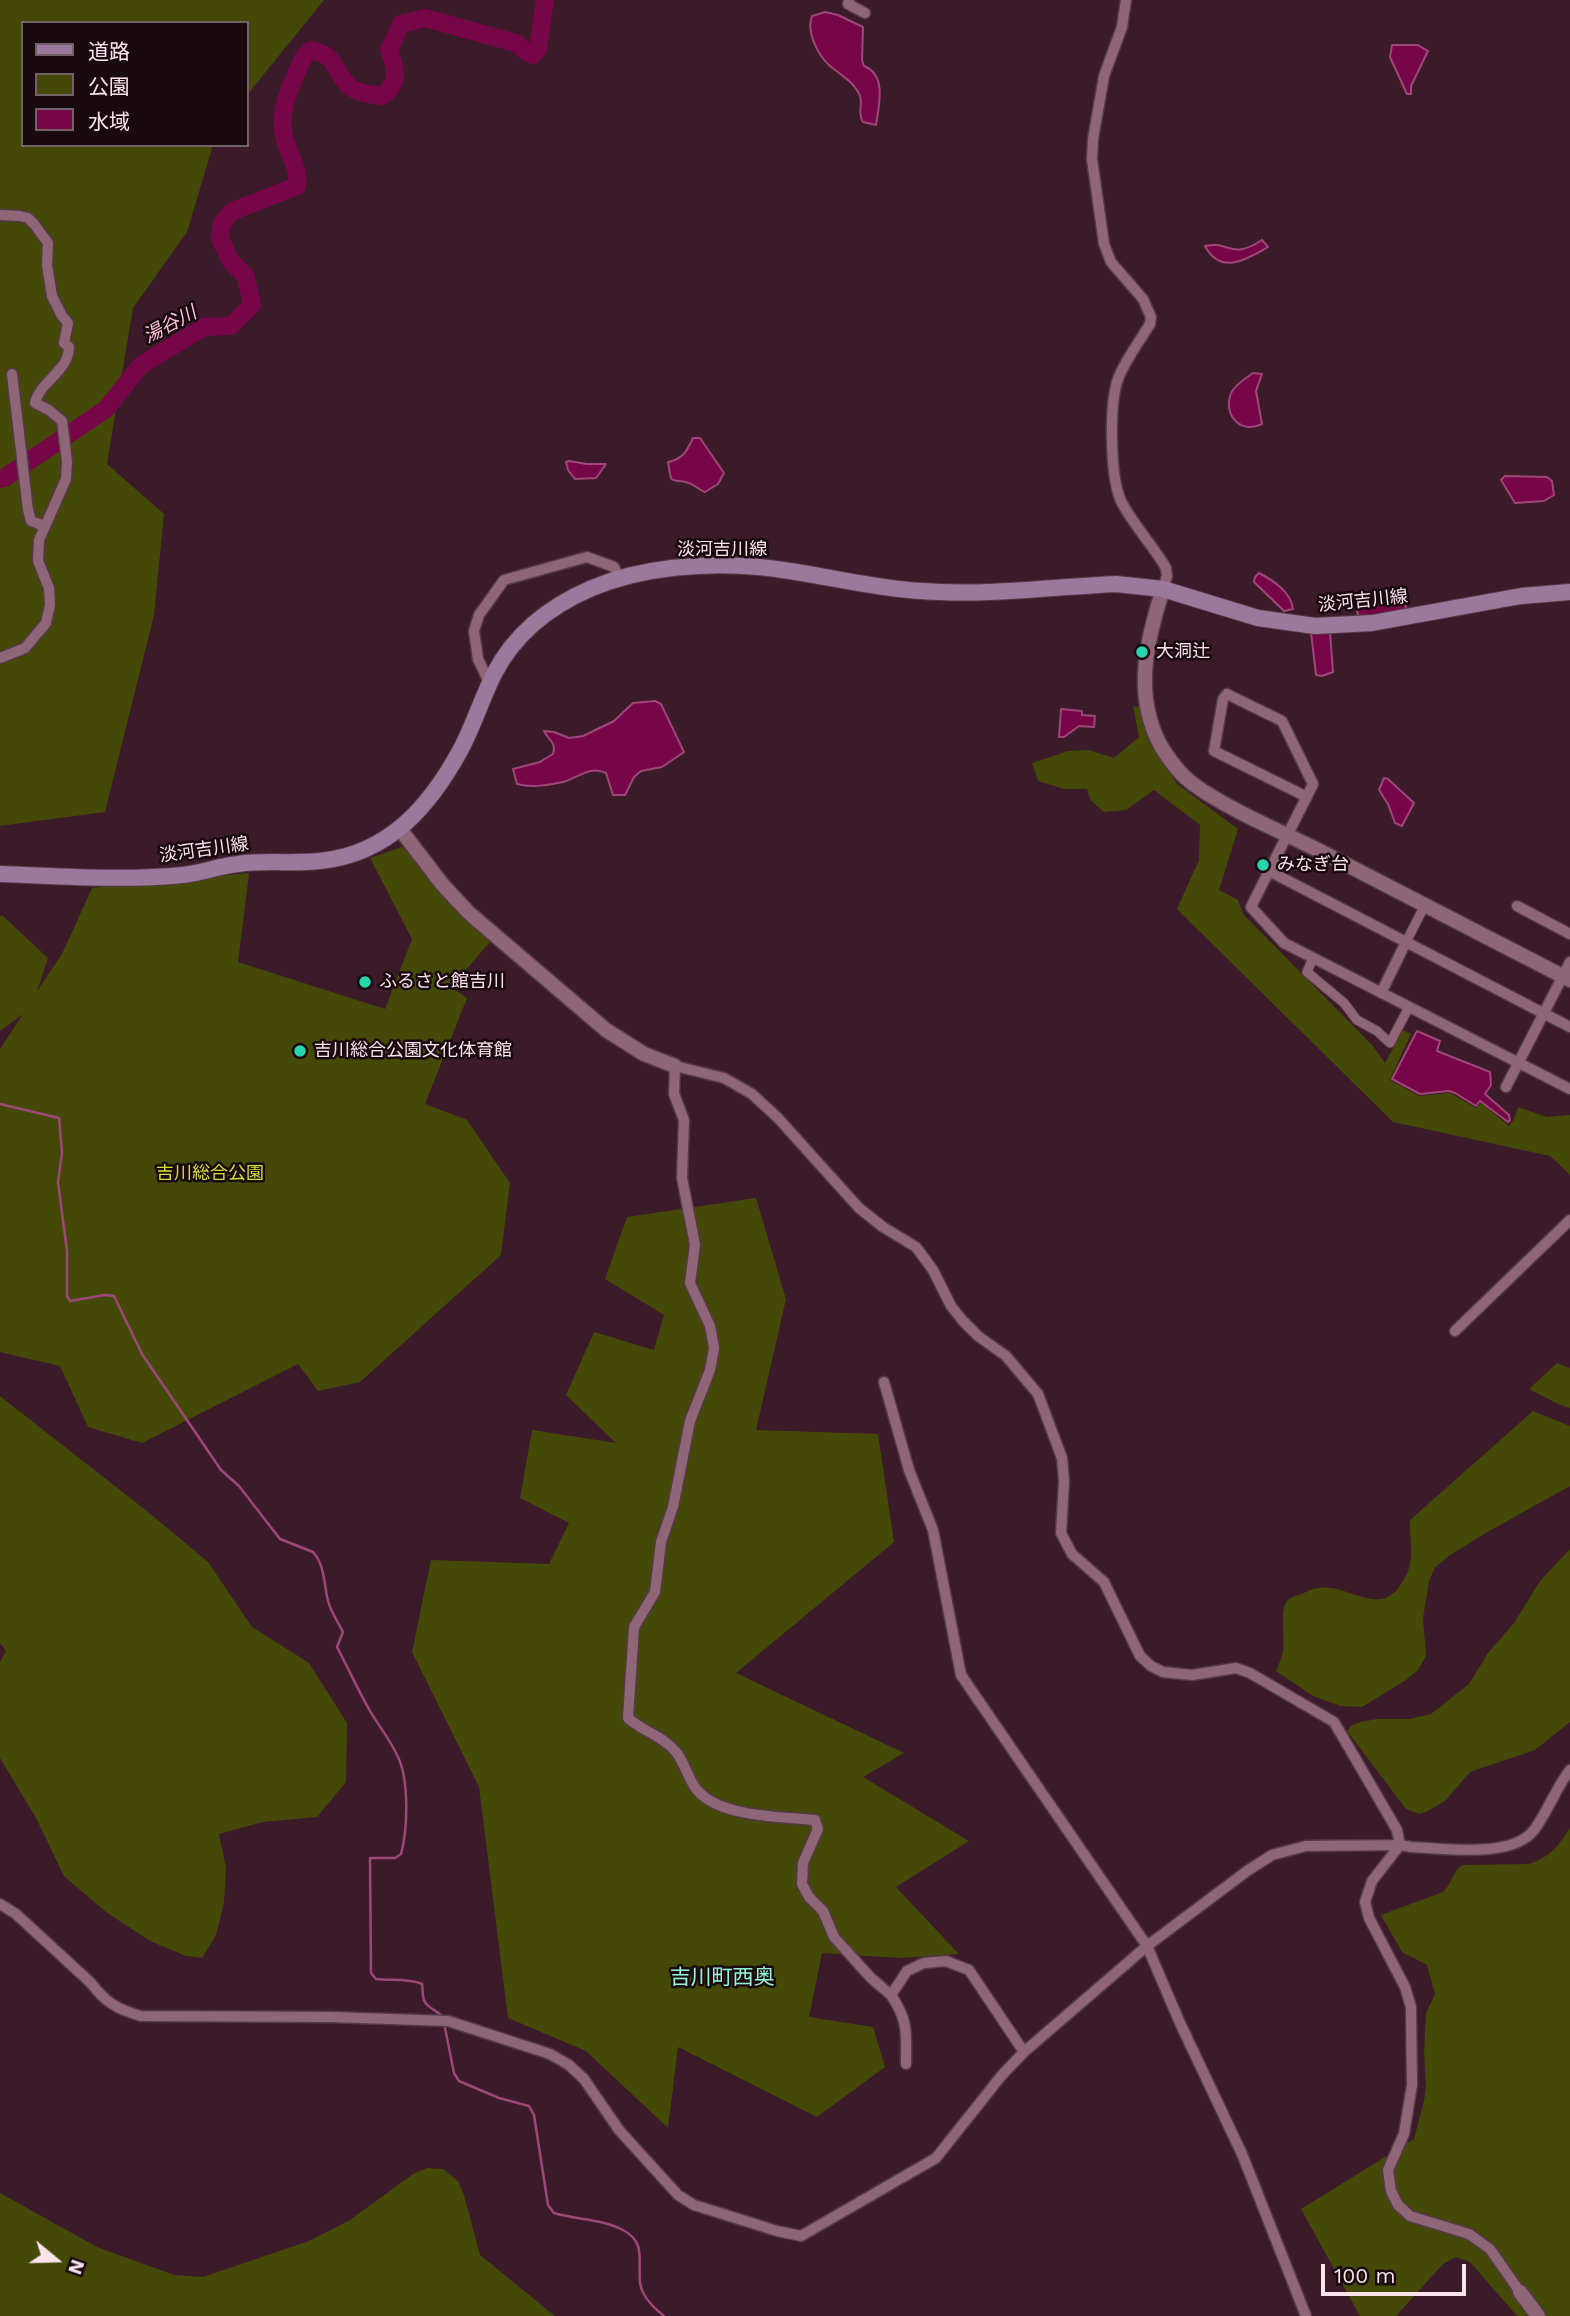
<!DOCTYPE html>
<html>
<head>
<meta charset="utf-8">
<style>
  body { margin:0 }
  #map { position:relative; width:1570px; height:2316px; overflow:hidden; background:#3b1a29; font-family:"Work Sans","Noto Sans JP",sans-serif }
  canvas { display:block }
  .legend { position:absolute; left:21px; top:21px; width:228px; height:126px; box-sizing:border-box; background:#190a10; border:2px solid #736168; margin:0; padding:9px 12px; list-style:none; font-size:21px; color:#fbe3ec }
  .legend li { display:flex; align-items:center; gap:14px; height:35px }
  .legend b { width:35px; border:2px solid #736168 }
  .north { position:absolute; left:21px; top:2225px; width:70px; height:70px; -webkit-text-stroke:5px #190a10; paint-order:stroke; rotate:109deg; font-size:19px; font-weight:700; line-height:28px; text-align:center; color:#fbe3ec }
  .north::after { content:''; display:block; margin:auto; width:24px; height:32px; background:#fbe3ec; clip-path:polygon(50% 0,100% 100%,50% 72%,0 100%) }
  .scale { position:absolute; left:1321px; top:2264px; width:145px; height:32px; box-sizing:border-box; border:4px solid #fbe3ec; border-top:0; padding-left:9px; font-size:21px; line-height:24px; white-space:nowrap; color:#fbe3ec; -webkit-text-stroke:5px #190a10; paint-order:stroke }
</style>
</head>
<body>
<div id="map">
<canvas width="1570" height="2316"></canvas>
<ul class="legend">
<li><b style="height:9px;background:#9a799c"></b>道路</li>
<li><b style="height:19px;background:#454908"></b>公園</li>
<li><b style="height:19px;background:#760648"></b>水域</li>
</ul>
<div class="north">N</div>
<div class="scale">100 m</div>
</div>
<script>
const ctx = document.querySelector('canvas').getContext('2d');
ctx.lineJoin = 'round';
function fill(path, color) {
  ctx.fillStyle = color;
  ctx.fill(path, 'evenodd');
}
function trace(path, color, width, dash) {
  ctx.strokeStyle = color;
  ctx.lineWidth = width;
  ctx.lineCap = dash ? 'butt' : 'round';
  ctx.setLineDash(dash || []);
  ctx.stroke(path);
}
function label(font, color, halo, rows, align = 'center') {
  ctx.font = font + ' "Work Sans","Noto Sans JP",sans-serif';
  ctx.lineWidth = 5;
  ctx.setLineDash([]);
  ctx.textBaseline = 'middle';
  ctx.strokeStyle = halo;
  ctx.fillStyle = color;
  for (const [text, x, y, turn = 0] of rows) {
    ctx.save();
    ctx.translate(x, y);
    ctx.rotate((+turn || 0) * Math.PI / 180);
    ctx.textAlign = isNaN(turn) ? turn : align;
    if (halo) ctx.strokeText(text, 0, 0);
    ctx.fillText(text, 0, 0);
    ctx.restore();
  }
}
const green = new Path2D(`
  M0,0H324L247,95V23H23V145H213L187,232L133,308L107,464L164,514L154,615L105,812L0,826Z
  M1133,706L1139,707L1150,744L1177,784L1238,829L1219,890L1238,900L1243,914L1372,1045L1385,1063L1403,1030L1411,1034L1390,1080L1419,1096L1450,1093L1476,1108L1481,1103L1509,1126L1513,1121L1518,1107L1547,1117L1570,1115V1175L1550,1156L1393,1122L1177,909L1199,860L1200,825L1154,790L1126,810L1104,812L1091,801L1087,789H1064L1038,781L1032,763L1068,751L1088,750L1114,758L1139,737Z
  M402,847L490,942L451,987L467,998L425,1104L467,1120L510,1183L501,1255L360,1382L318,1391L298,1364L142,1443L88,1427L60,1366L0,1352V1049L23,1014L0,1031V916H3L48,958L37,991L62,954L92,888L249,873L238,962L385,1009L412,939L370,858Z
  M756,1198L786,1299L756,1430L878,1434L894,1542L736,1673L904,1753L863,1777L969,1841L896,1887L959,1954L901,1958L822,1953L809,2017L873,2027L885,2067L817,2117L678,2047L668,2128L586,2051L508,2018L479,1787L412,1652L431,1560L549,1564L569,1523L520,1498L532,1430L616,1443L566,1395L594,1332L654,1350L664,1315L605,1279L627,1217Z
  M1557,1363L1570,1368V1408L1560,1405L1529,1389Z
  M0,1396L153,1516L208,1562L252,1627L309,1663L347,1723L346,1782L317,1817L263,1822L219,1834L226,1868L224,1902L216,1935L202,1958L186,1956L150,1941L106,1912L64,1876L36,1818L0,1758V1662L6,1651L0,1643Z
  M1533,1411L1570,1426V1486L1484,1534L1452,1554L1435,1567L1429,1581L1423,1618L1426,1656L1418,1670L1406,1680L1362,1707L1340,1706L1313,1696L1276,1671C1279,1664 1282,1657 1283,1650C1285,1638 1280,1611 1286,1602C1290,1596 1298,1596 1304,1593C1340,1572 1373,1621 1399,1587C1404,1580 1409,1572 1410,1563C1413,1549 1409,1534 1410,1520Z
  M1570,1549V1722L1535,1750L1470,1772L1445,1801L1426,1812L1419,1814L1406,1809L1347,1731L1352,1725L1361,1722L1377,1719H1409L1431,1714L1469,1684L1488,1653L1514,1623L1540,1581Z
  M1570,1828V2316H1517L1470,2262L1456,2257L1443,2264L1396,2316H1360L1301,2209L1414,2139L1424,2101L1426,2086L1424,2053L1426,2013L1435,1994L1427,1965L1402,1952L1381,1915L1443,1892C1452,1884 1452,1872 1462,1865L1529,1864C1550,1857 1558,1846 1570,1828Z
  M427,2168L443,2169L458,2181L464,2195L480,2255L555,2316H0V2193L97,2247L174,2275L203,2277L309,2241L350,2220L413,2174Z`);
const water = new Path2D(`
  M825,12L838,15L863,27L862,60L864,66C887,75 879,105 876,125L863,122C857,113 863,105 860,96C854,81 840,75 829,65C817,54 806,31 812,16Z
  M1392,45H1418L1428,51L1411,86V94H1407L1390,57Z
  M1262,240L1268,247C1247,259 1221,276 1205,246C1229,240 1230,261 1262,240Z
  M1253,373L1262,374L1256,391L1262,424C1243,434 1224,418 1230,396C1233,386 1245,379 1253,373Z
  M693,438H700L724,473L718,484L705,492C699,490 695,485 689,483C670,477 672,488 668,462C683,459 687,451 693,438Z
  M569,461L587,464H606L596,478L575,479L568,470L566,462Z
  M1505,476L1547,477L1552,481L1554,495L1544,501L1515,503L1501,480Z
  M1259,573C1274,581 1291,592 1293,609L1284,611L1254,582L1255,577Z
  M1403,597L1407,611L1359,618L1357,611L1376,602Z
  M1311,632H1330L1333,672L1322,676L1316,675Z
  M655,701L661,704L684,752L662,767L641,771L634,777L625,795H613L606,773C589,765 579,778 563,782C548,785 532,788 517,784L513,769L540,762L553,754C557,742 548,740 544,731L554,732L569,738L583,736L614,721L633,703Z
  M1061,709L1082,711V715L1095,716L1094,727L1079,726L1064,737H1059Z
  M1384,778L1388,779L1414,803L1402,826L1395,823L1388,804L1379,790Z
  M1417,1031L1440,1041L1437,1051L1490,1072L1491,1085L1485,1094L1509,1115L1510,1120L1508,1122L1480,1101L1476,1106L1455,1093L1449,1091L1420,1094L1392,1079Z`);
const stream = new Path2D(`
  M0,1104L59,1118L62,1153L58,1182L67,1251V1296L70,1301L105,1295L114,1296L142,1354L221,1470L239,1486L280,1539L313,1552C325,1565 324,1585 328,1601C331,1612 338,1622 343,1632L337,1647C348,1668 358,1690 370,1711C379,1726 391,1741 398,1757C409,1780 408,1829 401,1854L395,1858H370L371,1973L376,1979C391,1981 408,1978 422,1984C423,1990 422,1998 425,2002C428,2008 438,2011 443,2017
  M444,2023L454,2073L459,2081L499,2098L529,2106L534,2115L548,2205L554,2213C577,2220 602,2219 623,2230C646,2242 638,2260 640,2282C641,2296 654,2308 664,2316`);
const river = new Path2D(`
  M0,479L4,478L106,409L141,365L204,327L231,326L252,305L246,277L230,260L220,238L222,223L233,211L297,186C300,165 284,149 283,129C280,105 295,77 304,56L311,50C336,56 332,66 346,83C353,92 370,95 382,96C400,83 396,69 389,50L401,24L425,18L516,43L528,53L533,55L538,48L545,0`);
const pedestrian = new Path2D(`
  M1406,942L1425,905
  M1313,958L1307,972L1344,1003L1357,1020L1377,1031L1390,1043L1409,1007`);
const minor = new Path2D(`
  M849,0L848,4L865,13
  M1126,0L1122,27L1104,76L1093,139L1092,159L1104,244L1111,262L1143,299L1151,317L1150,324C1140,341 1125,360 1118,379C1109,404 1110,477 1121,501C1133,525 1153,545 1166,568L1167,576L1163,589
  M0,215L20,216L28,218L34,224L48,243L47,265L52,296L62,316L68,323L64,343L69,347C69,371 40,381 35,403L49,410L62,421L67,461L66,479L39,540L38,561L49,588L50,605L46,623L25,648L0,658
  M12,374L28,510L31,521L44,526
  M491,680L487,678L478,659L474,631L479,615L504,580L587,557L614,567L619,578
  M1307,797L1214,751L1223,699L1227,694L1282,721L1313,784C1293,825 1271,866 1251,907L1284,943L1570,1089
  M1269,871L1570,1027
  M1517,906L1570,934
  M1381,993L1406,942
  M1506,1087L1570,962
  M1455,1331L1570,1220
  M884,1382L909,1470L933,1530L961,1675L1147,1946L1180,2023L1242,2154L1306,2316
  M0,1904L16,1914L91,1983C106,2003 117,2009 141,2016L331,2017L448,2021L550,2054L569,2065L584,2079L619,2130L678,2195L694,2205L777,2231L801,2236L936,2158L1002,2075L1024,2052L1147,1946L1247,1871L1272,1855L1306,1846L1400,1845L1411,1847C1445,1848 1512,1859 1534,1830C1548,1811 1556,1788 1570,1770
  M891,1995C909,2022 906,2033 906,2064
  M1024,2052L969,1970L946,1961L924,1963L907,1971L891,1995L871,1978L834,1937L823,1911L809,1897L802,1884L803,1863L818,1829L815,1820C782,1817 719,1817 697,1790C688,1779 685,1763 676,1752C663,1736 642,1731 628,1718L634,1627L655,1592L661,1542L673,1507L690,1421L710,1370L714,1348L710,1326L690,1283L695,1245L682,1178L684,1120L674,1094L675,1066L724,1078L752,1094L778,1118L859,1208L883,1227L916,1247L933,1270L951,1306L963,1321L978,1336L1006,1356L1038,1394L1062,1458L1064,1481L1061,1533L1072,1554L1104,1582L1140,1656L1151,1666L1163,1672L1192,1675L1236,1668L1250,1673L1334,1722L1397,1830L1400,1845L1372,1881L1365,1902L1369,1918L1405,1987L1411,2007L1412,2085L1404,2134L1388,2170L1391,2191L1398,2205L1410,2216L1469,2234L1490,2249L1520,2292`);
const tertiary = new Path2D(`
  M1163,589C1146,642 1133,697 1162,748C1170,761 1181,775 1193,784C1229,810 1280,831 1320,851C1403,894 1487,937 1570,980
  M400,829L442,884L469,913L606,1030L644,1054L675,1066
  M1520,2292L1538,2316`);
const secondary = new Path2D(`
  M0,874C59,876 124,881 183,875C202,873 219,866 238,864C265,860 293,864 320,861C389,854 430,806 461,749C474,724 482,698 494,674C515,633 550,606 592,588C642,567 705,562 759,567C813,572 866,588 921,591C986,596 1051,587 1116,584L1163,589L1258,618L1315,626L1372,623L1521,596L1570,592`);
const markers = [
  [1142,652,7,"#24d5ae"],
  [1263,865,7,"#24d5ae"],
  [365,982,7,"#24d5ae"],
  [300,1051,7,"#24d5ae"]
];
const streetNames = [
  ["淡河吉川線",722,550],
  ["淡河吉川線",1363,601,-6],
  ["淡河吉川線",204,850,-8]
];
const poiNames = [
  ["大洞辻",1156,652],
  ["みなぎ台",1277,865],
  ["ふるさと館吉川",379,982],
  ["吉川総合公園文化体育館",314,1051]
];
const parkNames = [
  ["吉川総合公園",210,1174]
];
const waterNames = [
  ["湯谷川",170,325,-28]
];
const quarterNames = [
  ["吉川町西奥",722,1978]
];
fill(green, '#454908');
fill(water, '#760648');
trace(water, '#9e4879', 2);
trace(stream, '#9e4879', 2.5);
trace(river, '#760648', 18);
trace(pedestrian, '#553946', 11);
trace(minor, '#553946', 13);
trace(tertiary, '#553946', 17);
trace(secondary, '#553946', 18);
trace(pedestrian, '#8f6677', 9);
trace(minor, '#8f6677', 10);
trace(tertiary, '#8f6677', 14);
trace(secondary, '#9a799c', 16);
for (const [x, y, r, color] of markers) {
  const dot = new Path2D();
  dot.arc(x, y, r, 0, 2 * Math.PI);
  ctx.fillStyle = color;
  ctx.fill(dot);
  trace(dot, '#190a10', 2.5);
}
label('18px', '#fbe3ec', '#190a10', streetNames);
label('18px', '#fbe3ec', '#190a10', poiNames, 'left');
label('18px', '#d6df34', '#190a10', parkNames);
label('italic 19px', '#fac1d8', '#190a10', waterNames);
label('21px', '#95f5d8', '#190a10', quarterNames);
</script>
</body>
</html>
